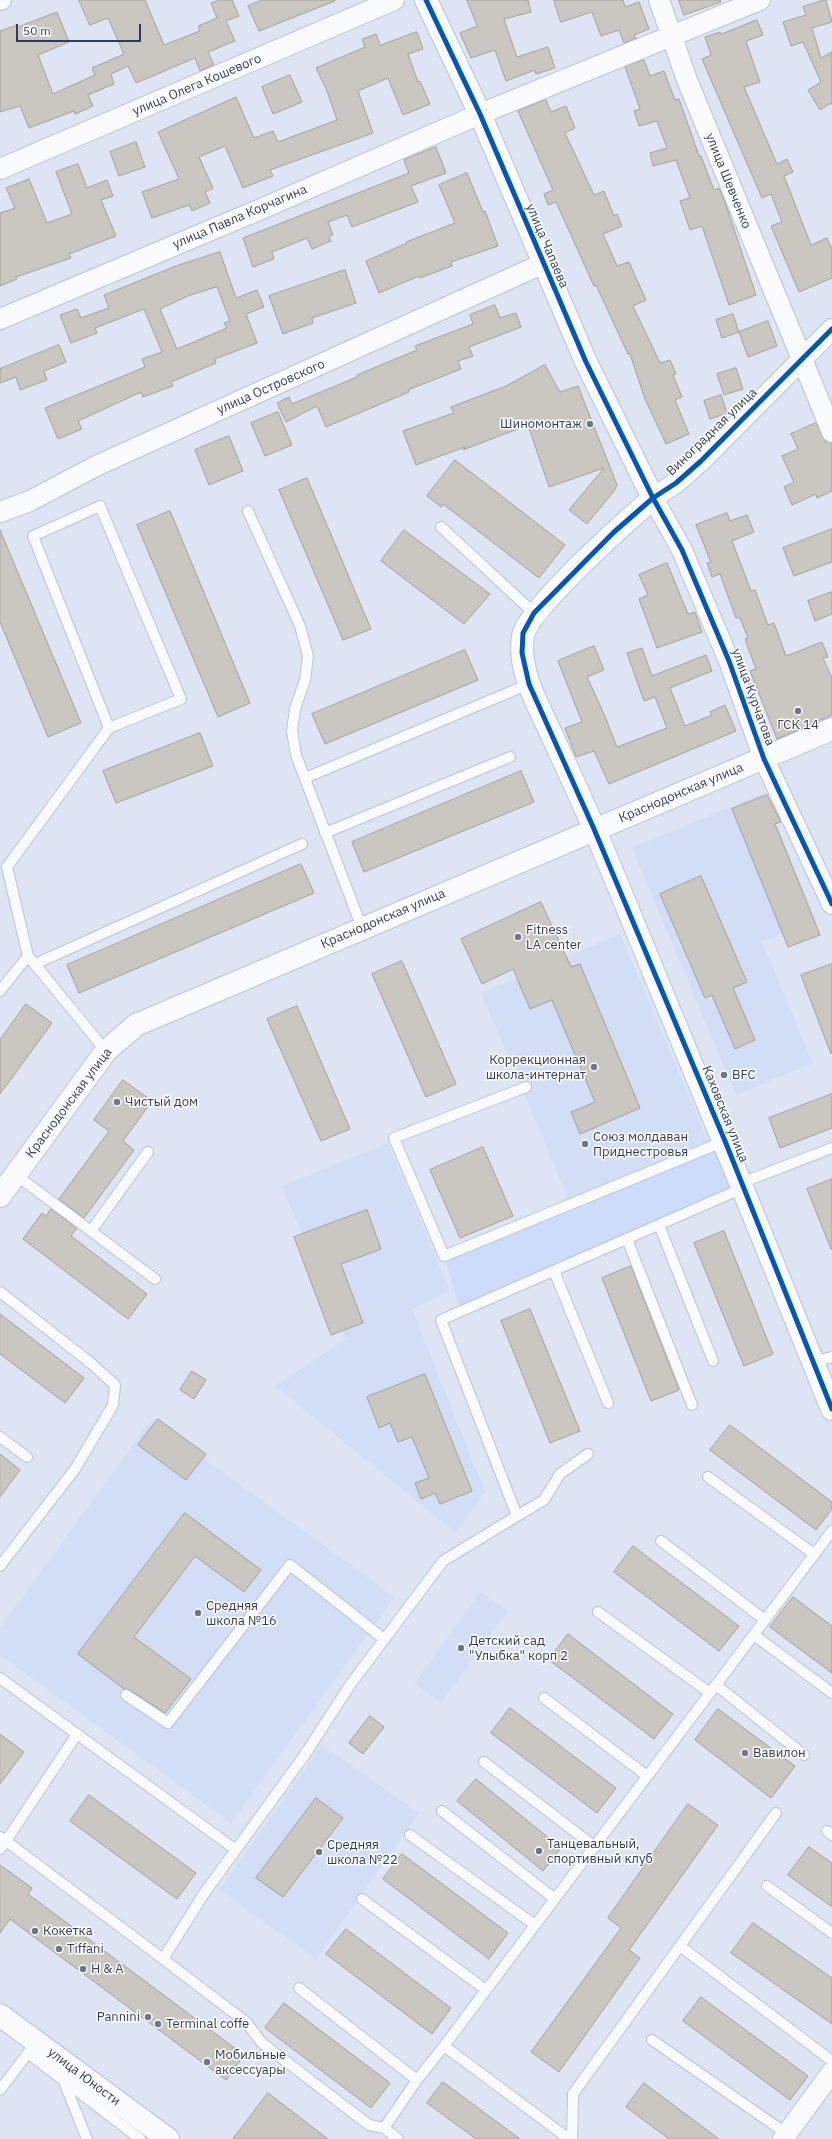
<!DOCTYPE html>
<html>
<head>
<meta charset="utf-8">
<style>
  body { margin:0 }
  #map { position:relative; width:832px; height:2139px; overflow:hidden; background:#dde5f4; font-family:"IBM Plex Sans",sans-serif }
  canvas { display:block }
  .scale { position:absolute; left:16px; top:24px; width:125px; height:18px; box-sizing:border-box; border:2px solid #2f3c57; border-top:0; padding-left:5px; font-size:12px; line-height:14px; white-space:nowrap; color:#2f3c57; -webkit-text-stroke:3px #fff; paint-order:stroke }
</style>
</head>
<body>
<div id="map">
<canvas width="832" height="2139"></canvas>
<div class="scale">50 m</div>
</div>
<script>
const ctx = document.querySelector('canvas').getContext('2d');
ctx.lineJoin = 'round';
function fill(path, color) {
  ctx.fillStyle = color;
  ctx.fill(path, 'evenodd');
}
function trace(path, color, width, dash) {
  ctx.strokeStyle = color;
  ctx.lineWidth = width;
  ctx.lineCap = dash ? 'butt' : 'round';
  ctx.setLineDash(dash || []);
  ctx.stroke(path);
}
function label(font, color, halo, rows, align = 'center') {
  ctx.font = font + ' "IBM Plex Sans",sans-serif';
  ctx.lineWidth = 3;
  ctx.setLineDash([]);
  ctx.textBaseline = 'middle';
  ctx.strokeStyle = halo;
  ctx.fillStyle = color;
  for (const [text, x, y, turn = 0] of rows) {
    ctx.save();
    ctx.translate(x, y);
    ctx.rotate((+turn || 0) * Math.PI / 180);
    ctx.textAlign = isNaN(turn) ? turn : align;
    if (halo) ctx.strokeText(text, 0, 0);
    ctx.fillText(text, 0, 0);
    ctx.restore();
  }
}
const built = new Path2D(`
  M763,793L816,919L762,942L813,1063L736,1095L632,848Z
  M620,934L708,1141L569,1200L481,993Z
  M388,1143L450,1291L412,1309L485,1492L456,1533L275,1386L346,1339L282,1186Z
  M151,1420L395,1597L231,1823L0,1655V1628Z
  M480,1592L508,1611L441,1703L414,1684Z
  M322,1745L419,1813L316,1959L219,1890Z`);
const green = new Path2D(`
  M725,1141L743,1188L461,1312L444,1256Z`);
const building = new Path2D(`
  M79,0H145L164,45L200,31L198,26L217,18L211,3L220,0H232L239,16L226,21L235,41L208,52L214,65L200,71L195,58L136,83L128,66L111,74L114,84L88,95L93,106L75,114L74,111L29,128L20,106L0,112V31L17,25L18,27L57,12L69,42L38,55L53,94L95,75L92,68L124,54L108,18L90,25Z
  M262,0H335V1L259,31L248,6Z
  M467,0H528L531,12L504,19L517,57L548,47L555,68L536,74L535,70L506,81L495,50L471,58L460,33L477,26Z
  M554,0H623L625,7L639,2L649,29L634,35L636,38L624,43L619,30L601,36L592,12L561,22Z
  M679,0H720L721,2L684,15Z
  M824,0H826L832,22L812,28L821,58L832,52V105L831,103L820,110L808,90L821,82L803,42L791,46L783,22L806,15L803,7Z
  M757,20L763,35L746,41L760,82L744,87L777,164L787,159L793,172L784,176L811,245L827,238L832,249V278L799,292L771,226L782,222L771,194L762,198L702,59L711,55L705,37L720,32L721,34Z
  M417,32L423,49L408,54L418,82L420,81L430,104L403,115L388,78L358,91L373,133L270,170L273,176L243,188L225,146L199,157L213,188L205,192L210,203L192,211L189,205L152,218L142,192L179,179L158,132L236,97L254,138L273,131L278,142L337,120L327,91L316,68L365,47L362,39L376,34L380,45Z
  M644,60L650,76L664,71L675,100L679,99L699,156H701L714,190L719,188L725,202L756,295L729,305L702,226L690,230L680,201L690,198L676,160L653,166L650,153L667,148L657,121L639,126L634,111L640,109L625,67Z
  M290,75L302,102L273,114L262,87Z
  M546,100L551,112L566,106L575,128L565,133L594,195L604,191L614,216L617,214L622,226L603,234L617,266L629,262L646,300L633,306L660,363L670,360L676,374L673,375L682,397L675,400L689,434L666,444L645,399L630,354H628L596,285L594,286L556,202L548,205L544,194L553,190L518,111Z
  M136,142L145,167L119,176L110,152Z
  M436,147L446,173L411,186L418,202L352,227L347,215L328,222L333,235L329,237L331,241L312,249L307,238L272,252L274,259L253,267L243,238L409,173L404,160Z
  M78,164L87,188L107,180L113,196L101,200L116,236L69,254L71,258L16,277L17,279L0,286V213L15,208L6,188L29,179L47,223L72,214L56,172Z
  M467,173L483,212L485,211L498,246L451,262L452,266L420,278L419,276L379,293L366,261L407,243L406,242L455,223L439,185Z
  M220,252L236,298L257,290L264,307L246,314L257,343L215,359L216,363L171,382L173,386L143,397L141,392L78,421L82,429L58,439L45,408L145,367L142,359L162,352L144,309L95,328L97,333L71,343L60,315L77,309L81,318L109,308L104,295L176,266ZM217,287L230,321L224,323L227,328L177,349L160,309L188,296Z
  M345,270L356,303L312,318L313,323L283,334L269,296Z
  M495,305L500,318L516,313L521,327L469,347L473,356L458,361L461,369L408,390L409,392L326,427L317,406L286,422L277,403L289,397L292,404L357,377V375L417,350L415,346L473,324L470,315Z
  M733,314L739,332L722,338L716,320Z
  M768,321L777,346L748,357L739,332Z
  M59,345L66,362L44,371L47,380L20,390L16,377L0,383V369Z
  M545,365L560,392L578,386L617,485L614,491L587,524L569,510L604,468L549,487L528,425L463,450L465,447L416,465L403,431L454,413L451,407L506,386Z
  M736,368L743,389L724,395L717,374Z
  M721,395L727,413L710,419L704,401Z
  M278,412L292,445L265,456L251,423Z
  M816,423L825,441L832,443V491L817,498L816,494L792,505L784,487L794,482L782,456L798,449L791,434Z
  M229,436L243,471L209,485L195,450Z
  M455,460L565,545L539,578L443,504L441,507L427,496Z
  M307,478L371,629L343,640L279,490Z
  M170,511L250,703L218,717L137,525Z
  M727,513L730,521L747,515L754,532L732,541L751,591L755,590L768,625L774,623L786,656L822,642L828,657L823,658L832,678V715L777,739L750,671L756,669L745,639L748,638L740,618H736L720,574L712,577L707,563L711,562L696,525Z
  M832,529V562L794,576L783,548Z
  M0,530L81,723L48,737L0,622Z
  M404,530L490,594L464,624L381,561Z
  M667,563L688,614L695,612L702,632L657,648L639,599L648,595L639,575Z
  M832,592V614L815,621L808,601Z
  M594,646L604,670L587,677L604,714L617,747L667,728L655,697L644,701L627,653L642,648L652,676L706,655L712,671L670,688L685,726L712,715L710,712L725,705L736,731L609,784L594,751L576,757L565,728L582,722L558,661Z
  M465,650L478,680L325,744L312,714Z
  M200,733L213,766L116,803L103,771Z
  M521,771L534,802L364,872L352,842Z
  M767,795L781,822L775,824L820,935L788,947L732,809Z
  M301,864L314,893L79,993L67,965Z
  M701,876L747,982L733,988L755,1040L735,1049L712,995L705,998L660,894Z
  M541,902L571,967L580,964L640,1108L580,1134L571,1112L595,1102L552,1000L530,1009L513,969L482,984L461,939Z
  M402,961L456,1084L426,1097L372,974Z
  M832,964V1053L831,1054L801,975Z
  M26,1004L52,1023L0,1094V1040Z
  M297,1006L350,1129L321,1141L267,1019Z
  M123,1080L152,1101L123,1141L134,1150L84,1218L59,1199L109,1131L94,1120Z
  M832,1094V1128L780,1148L769,1118Z
  M483,1147L513,1216L460,1238L430,1170Z
  M832,1179V1249H831L807,1189Z
  M51,1209L77,1228L71,1236L147,1294L128,1319L23,1239L42,1213L46,1216Z
  M367,1210L381,1249L341,1264L363,1323L331,1335L294,1237Z
  M724,1231L773,1354L744,1366L694,1243Z
  M631,1266L679,1390L651,1401L602,1278Z
  M530,1309L580,1431L550,1443L501,1321Z
  M0,1314L84,1378L65,1403L0,1354Z
  M192,1371L206,1380L194,1399L180,1390Z
  M425,1374L472,1491L440,1504L435,1493L421,1499L415,1483L429,1478L412,1437L398,1442L390,1423L379,1428L367,1397Z
  M158,1419L206,1454L186,1480L138,1445Z
  M730,1425L832,1502V1509L816,1530L710,1450Z
  M0,1454L20,1470L0,1497Z
  M185,1513L261,1570L244,1592L195,1556L134,1637L191,1679L165,1713L130,1690L124,1689L78,1654Z
  M633,1546L739,1626L719,1651L614,1572Z
  M793,1597L832,1626V1673L770,1627Z
  M568,1634L673,1714L654,1739L549,1660Z
  M510,1708L616,1788L597,1813L491,1733Z
  M718,1709L795,1766L771,1798L695,1740Z
  M370,1716L384,1727L363,1754L349,1743Z
  M0,1734L24,1752L0,1784Z
  M476,1779L561,1848L543,1871L457,1801Z
  M89,1795L196,1873L177,1899L70,1821Z
  M316,1798L343,1818L283,1897L256,1878Z
  M688,1804L718,1825L629,1950L640,1958L559,2072L531,2052L621,1928L608,1918Z
  M809,1847L832,1863V1907L788,1875Z
  M402,1854L508,1933L489,1959L383,1879Z
  M0,1865L32,1888L28,1894L244,2055L226,2080L10,1919L0,1933Z
  M753,1923L832,1978V2024L731,1953Z
  M346,1929L451,2008L432,2034L326,1954Z
  M701,1997L808,2076L790,2100L683,2021Z
  M284,2003L390,2083L371,2108L265,2028Z
  M443,2082L520,2139H476L427,2103Z
  M644,2083L719,2139H669L626,2107Z
  M268,2093L328,2139H233Z`);
const lane = new Path2D(`
  M248,511L300,626L308,656L305,680L295,709L292,731L296,755L362,928
  M441,527L534,613
  M305,778L529,684
  M325,833L510,757
  M35,964L302,844
  M0,991L28,956
  M106,1051L28,956L7,867L109,728L181,699L100,506L33,536L109,728
  M526,1087L394,1138L444,1256L725,1141
  M16,1175L155,1279
  M741,1183L832,1148
  M659,1225L713,1361
  M91,1231L148,1152
  M627,1239L692,1405
  M554,1271L608,1403
  M0,1292L92,1364L115,1385L113,1405L75,1469L0,1566
  M813,1362L832,1357
  M0,1437L27,1457
  M708,1477L814,1554
  M517,1516L544,1500L560,1474L588,1454
  M661,1541L765,1620
  M598,1612L710,1693
  M754,1635L832,1693
  M0,1678L236,1850
  M716,1685L804,1755
  M126,1695L168,1723L290,1565L384,1639
  M544,1698L647,1776
  M484,1762L595,1847
  M442,1811L555,1899
  M827,1831L832,1835
  M410,1835L535,1925
  M0,1837L6,1841L77,1734
  M0,1849L6,1841L163,1959L203,1895L304,1756L350,1685L443,1561L517,1516L441,1320L743,1188
  M767,1886L832,1933
  M362,1899L486,1990
  M680,1946L832,2061
  M163,1959L246,2022L262,2043L369,2125L384,2128L417,2080L299,1988
  M652,2040L787,2134
  M37,2042L28,2053L140,2139
  M444,2046L569,2139
  M417,2080L444,2046L832,1531
  M64,2082L87,2139
  M0,2090L28,2053
  M384,2128L398,2139
  M572,2139L573,2094L776,1813`);
const street = new Path2D(`
  M0,0H1
  M659,0L687,80L832,432
  M0,169L394,0
  M0,319L261,209L480,114L760,0
  M832,329L701,461L676,483L653,498L682,550L729,661L764,759L832,904
  M0,512L30,501L96,466L542,264
  M783,2139L832,2072`);
const secondary = new Path2D(`
  M426,0L480,114L586,362L653,498C628,520 527,609 523,636C517,672 541,710 555,742C570,774 584,805 598,837C677,1027 755,1218 832,1409
  M0,1196L106,1051L136,1025L832,729
  M0,2015L168,2139`);
const cycleway = new Path2D(`
  M426,0L480,114L586,362L653,498L682,550L729,661L764,759L832,904
  M832,329L701,461L676,483L653,498L614,532L534,613L523,633L522,653L529,684L594,829L725,1141L832,1409`);
const markers = [
  [590,424,4,"#6c778e"],
  [798,711,4,"#6c778e"],
  [518,937,4,"#6c778e"],
  [594,1067,4,"#6c778e"],
  [724,1075,4,"#6c778e"],
  [117,1102,4,"#6c778e"],
  [585,1144,4,"#6c778e"],
  [198,1613,4,"#6c778e"],
  [461,1648,4,"#6c778e"],
  [745,1753,4,"#6c778e"],
  [539,1851,4,"#6c778e"],
  [319,1852,4,"#6c778e"],
  [35,1931,4,"#6c778e"],
  [59,1949,4,"#6c778e"],
  [83,1969,4,"#6c778e"],
  [148,2017,4,"#6c778e"],
  [158,2024,4,"#6c778e"],
  [207,2062,4,"#6c778e"]
];
const streetNames = [
  ["улица Олега Кошевого",197,85,-23],
  ["улица Шевченко",728,181,68],
  ["улица Павла Корчагина",240,217,-23],
  ["улица Чапаева",547,246,67],
  ["улица Островского",271,387,-24],
  ["Виноградная улица",712,432,-44],
  ["улица Курчатова",753,697,70],
  ["Краснодонская улица",681,793,-23],
  ["Краснодонская улица",383,919,-23],
  ["Краснодонская улица",69,1103,-53],
  ["Каховская улица",725,1114,68],
  ["улица Юности",84,2077,37]
];
const poiNames = [
  ["Шиномонтаж",582,424,"right"],
  ["ГСК 14",798,725,"center"],
  ["Fitness",526,930],
  ["LA center",526,945],
  ["Коррекционная",586,1060,"right"],
  ["школа-интернат",586,1075,"right"],
  ["BFC",732,1075],
  ["Чистый дом",125,1102],
  ["Союз молдаван",593,1137],
  ["Приднестровья",593,1152],
  ["Средняя",206,1606],
  ["школа №16",206,1621],
  ["Детский сад",469,1641],
  ["\"Улыбка\" корп 2",469,1656],
  ["Вавилон",753,1753],
  ["Танцевальный,",547,1844],
  ["спортивный клуб",547,1859],
  ["Средняя",327,1845],
  ["школа №22",327,1860],
  ["Кокетка",43,1931],
  ["Tiffani",67,1949],
  ["H & A",91,1969],
  ["Pannini",140,2017,"right"],
  ["Terminal coffe",166,2024],
  ["Мобильные",215,2055],
  ["аксессуары",215,2070]
];
fill(built, '#d1def5');
fill(green, '#ccdcfa');
fill(building, '#cac7c1');
trace(building, '#a4a199', 1);
trace(lane, '#b9c4d7', 12);
trace(street, '#b9c4d7', 22);
trace(secondary, '#b9c4d7', 24);
trace(lane, '#fafbfd', 10);
trace(street, '#fafbfd', 20);
trace(secondary, '#fafbfd', 22);
trace(cycleway, '#0057b8', 5);
for (const [x, y, r, color] of markers) {
  const dot = new Path2D();
  dot.arc(x, y, r, 0, 2 * Math.PI);
  ctx.fillStyle = color;
  ctx.fill(dot);
  trace(dot, '#fff', 1.5);
}
label('13px', '#2f3c57', '#fff', streetNames);
label('13px', '#2f3c57', '#fff', poiNames, 'left');
</script>
</body>
</html>
